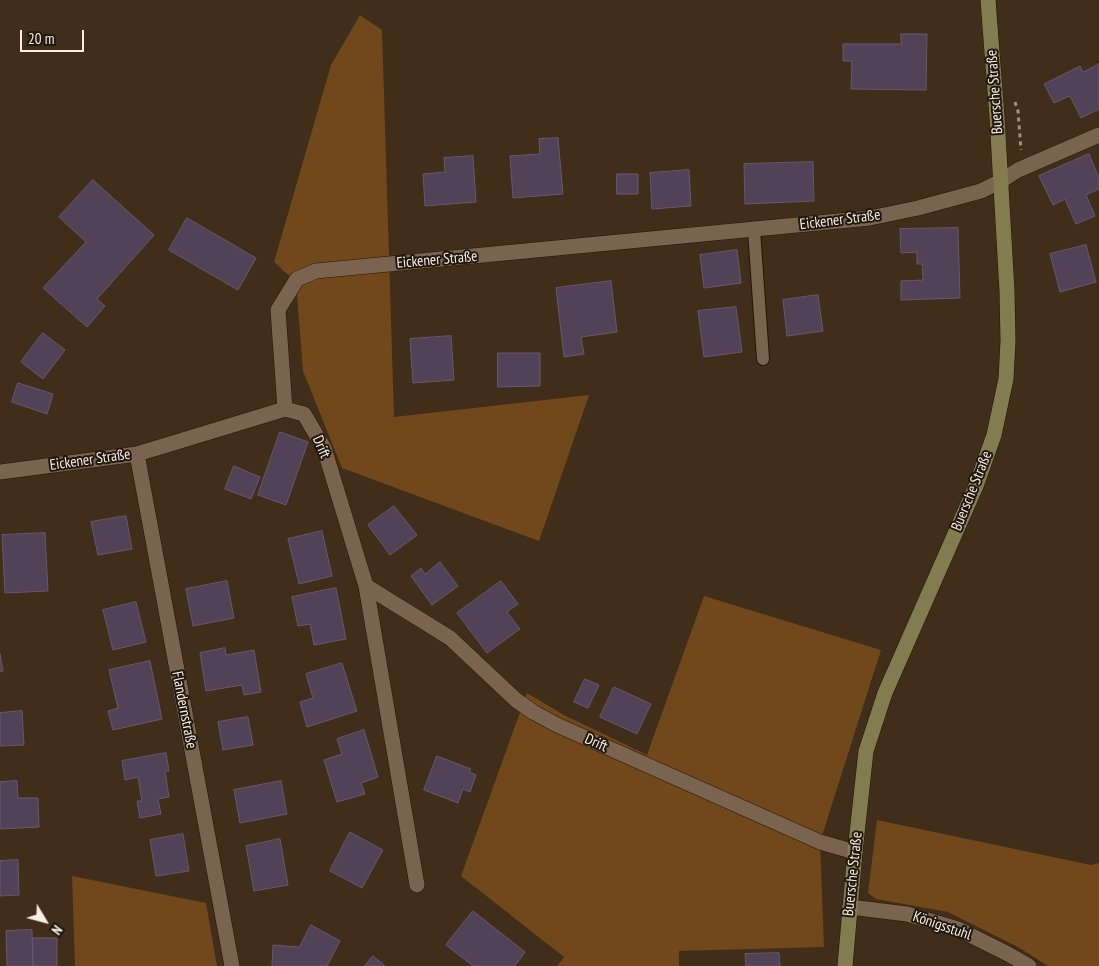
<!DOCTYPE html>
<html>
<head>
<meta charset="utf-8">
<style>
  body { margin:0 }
  #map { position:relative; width:1099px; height:966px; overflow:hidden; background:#402d1a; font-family:"PT Sans Narrow",sans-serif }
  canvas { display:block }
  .north { position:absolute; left:20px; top:896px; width:50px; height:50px; -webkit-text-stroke:4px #20170f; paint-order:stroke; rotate:127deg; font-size:14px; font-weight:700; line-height:20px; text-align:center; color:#faede2 }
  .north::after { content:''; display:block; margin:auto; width:18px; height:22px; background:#faede2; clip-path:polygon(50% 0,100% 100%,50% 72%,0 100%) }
  .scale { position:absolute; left:20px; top:30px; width:64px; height:22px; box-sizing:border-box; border:2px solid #faede2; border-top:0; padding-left:6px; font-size:15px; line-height:18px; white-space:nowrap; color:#faede2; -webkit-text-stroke:4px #20170f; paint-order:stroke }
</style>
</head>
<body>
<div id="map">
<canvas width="1099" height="966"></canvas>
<div class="north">N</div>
<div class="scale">20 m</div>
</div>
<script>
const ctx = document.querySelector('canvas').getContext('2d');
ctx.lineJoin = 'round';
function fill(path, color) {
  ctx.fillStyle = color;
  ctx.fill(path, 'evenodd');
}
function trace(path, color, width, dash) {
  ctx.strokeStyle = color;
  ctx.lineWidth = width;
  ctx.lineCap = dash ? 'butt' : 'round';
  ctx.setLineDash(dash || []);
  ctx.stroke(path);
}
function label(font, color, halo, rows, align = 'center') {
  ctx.font = font + ' "PT Sans Narrow",sans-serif';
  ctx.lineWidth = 4;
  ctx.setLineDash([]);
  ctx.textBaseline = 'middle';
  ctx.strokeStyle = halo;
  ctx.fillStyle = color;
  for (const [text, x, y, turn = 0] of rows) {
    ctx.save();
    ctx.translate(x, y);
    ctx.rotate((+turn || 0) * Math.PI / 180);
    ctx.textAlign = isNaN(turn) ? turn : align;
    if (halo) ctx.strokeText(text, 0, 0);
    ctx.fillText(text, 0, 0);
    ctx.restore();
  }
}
const green = new Path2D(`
  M360,15L382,30L394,417L589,395L539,541L342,468L303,371L296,282L274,262L331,65Z
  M704,596L881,650L820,842L824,947L679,951V966H557L564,957L461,876L527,693L564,715L647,755Z
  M877,820L1091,865L1099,863V966H1048L1018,947L948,912L876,899L868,893Z
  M72,876L206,903L217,966H75Z`);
const building = new Path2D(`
  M901,34H927L926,90L851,89L852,61H843V44H901Z
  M1099,64V109L1081,118L1070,96L1054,103L1044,84L1080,66L1083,72Z
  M558,138L563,194L513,198L510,156L540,154L539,139Z
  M1089,154L1099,178V189L1086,195L1095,216L1076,224L1065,199L1053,205L1039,176Z
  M473,156L476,202L425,206L423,174L445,172L444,158Z
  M813,162L814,201L745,204L744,164Z
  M689,170L691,206L652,209L650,173Z
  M617,174H638V194H617Z
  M93,180L154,235L97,299L105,306L87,327L43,288L86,242L59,217Z
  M187,218L256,258L238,290L169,250Z
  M958,228L960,298L901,300V281L923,280L922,264H917V252L901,253L900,229Z
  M1086,245L1096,282L1060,292L1050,254Z
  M737,250L741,283L704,288L700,255Z
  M611,281L617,332L581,337L584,354L564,357L556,288Z
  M818,295L823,331L787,336L783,300Z
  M736,307L742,352L704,357L698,311Z
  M43,333L65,350L43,379L21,362Z
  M451,336L454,380L413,383L410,339Z
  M498,353H540V386L498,387Z
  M18,383L53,394L47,414L12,402Z
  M280,432L308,442L286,505L258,495Z
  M234,466L260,477L251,499L225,489Z
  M394,506L417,535L390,555L368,525Z
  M126,516L132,549L98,555L91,522Z
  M322,531L332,576L299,584L288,539Z
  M45,533L48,591L5,593L2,535Z
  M440,562L458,586L432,605L411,576L421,568L425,574Z
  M227,581L234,618L193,626L186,589Z
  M501,581L518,604L507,612L520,629L487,653L457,613Z
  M336,588L346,639L314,645L310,624L298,626L292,597Z
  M136,602L146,642L113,650L103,610Z
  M225,648L226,655L254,650L261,692L244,695L242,685L206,691L200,653Z
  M0,654L3,671L0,672Z
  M150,661L162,719L113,730L108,711L118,708L109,670Z
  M342,663L357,711L307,727L300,702L313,698L306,674Z
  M585,679L599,685L588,708L574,702Z
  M614,687L651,704L637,734L600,717Z
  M22,711L24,745L0,746V713Z
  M248,717L253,745L223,750L218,722Z
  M364,730L378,777L361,783L365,794L337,802L324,760L342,754L337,739Z
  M166,753L169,771H165L169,797L158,799L161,814L140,818L137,801H142L138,777L125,780L122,761Z
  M437,756L471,769L469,772L476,775L470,792L463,789L458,803L424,790Z
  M17,781L18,798H38L39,827L0,829V782Z
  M281,781L287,814L240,823L234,790Z
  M350,832L383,850L362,888L330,871Z
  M183,834L189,871L156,876L150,840Z
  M280,839L288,885L254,891L246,846Z
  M18,860L19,895L0,896V861Z
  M473,911L525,952L515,966H473L446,945Z
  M311,925L340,941L327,966H272L273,945L299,947Z
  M32,930L33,966H7L6,931Z
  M33,938H57V966H33Z
  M779,953L780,966H746L745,954Z
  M373,956L385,966H365Z`);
const path = new Path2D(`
  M1015,102L1018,111L1021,150`);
const lane = new Path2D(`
  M754,230L763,359`);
const street = new Path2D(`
  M285,409L304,414L324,448L366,586L417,885
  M137,454L232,966
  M0,472L137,454L285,409L278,310L297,279L316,271L870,218L918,208L981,191L1001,181L1018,170L1099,135
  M366,586L450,638L516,700L533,712L557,725L802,834L820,842L855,852
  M850,907L907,914L958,929L1008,954L1029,966`);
const secondary = new Path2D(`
  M845,966L855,852L866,751L885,693L976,486L994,435L1006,379L1008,341L1007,291L997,117L988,0`);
const streetNames = [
  ["Buersche Straße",995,92,-94],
  ["Eickener Straße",840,220,-7],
  ["Eickener Straße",437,260,-5],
  ["Drift",321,447,66],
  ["Eickener Straße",90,460,-8],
  ["Buersche Straße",972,491,-68],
  ["Flandernstraße",184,710,79],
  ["Drift",596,743,24],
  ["Buersche Straße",853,874,-84],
  ["Königsstuhl",942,926,19]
];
fill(green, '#71481c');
fill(building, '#524258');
trace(building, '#68586f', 1);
trace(lane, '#261403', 14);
trace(street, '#261403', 16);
trace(secondary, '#261403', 16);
trace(path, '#a19182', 3, [4, 4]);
trace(lane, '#7a6450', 12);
trace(street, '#7a6450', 15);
trace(secondary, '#837c51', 15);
label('15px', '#faede2', '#20170f', streetNames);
</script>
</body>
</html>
